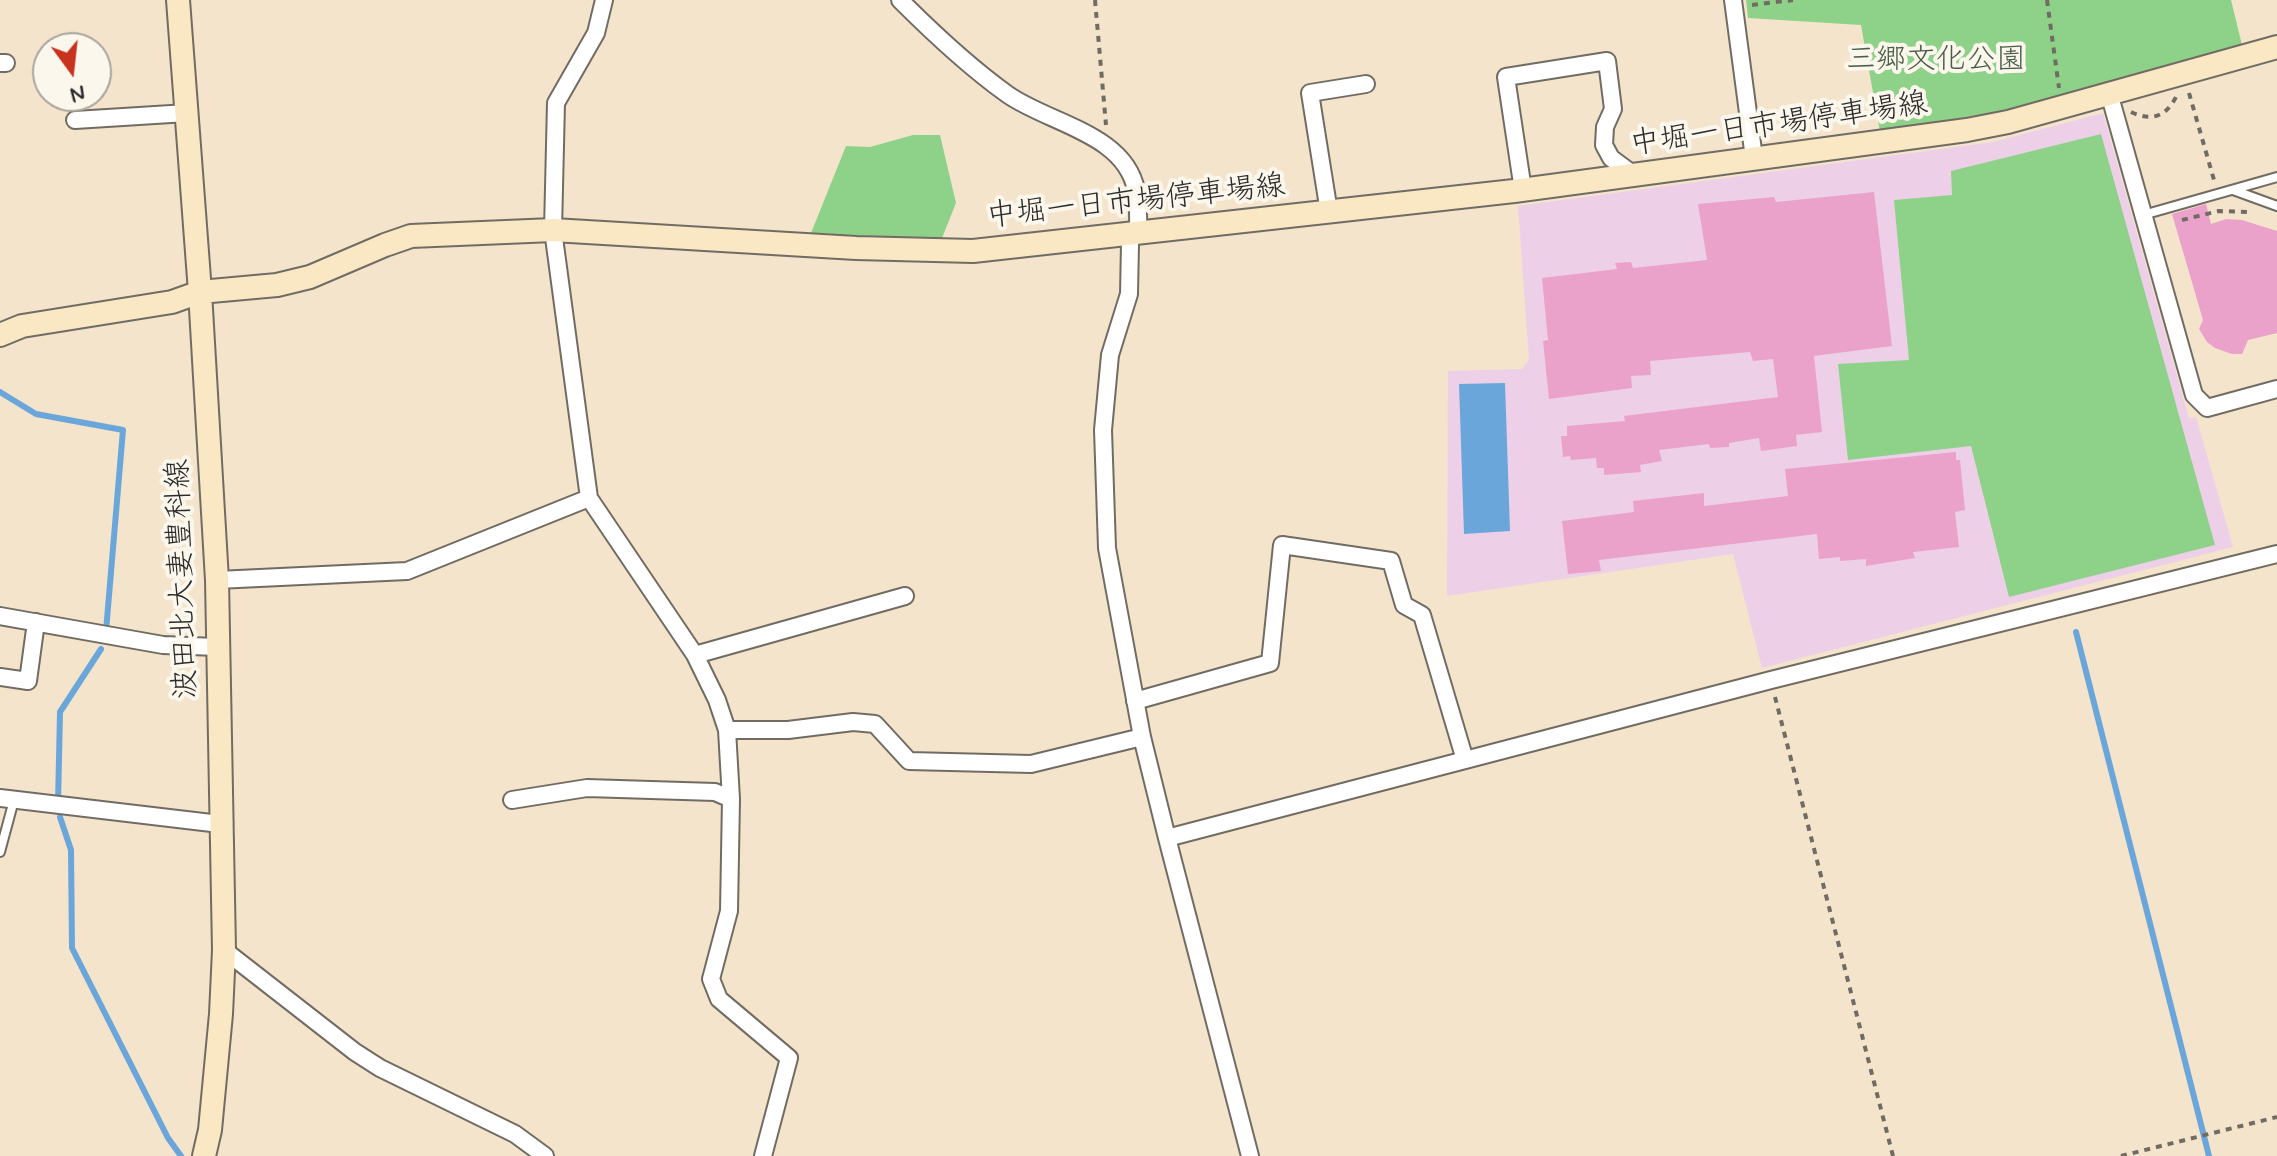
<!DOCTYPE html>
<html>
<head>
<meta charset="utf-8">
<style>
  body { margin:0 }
  #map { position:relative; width:2277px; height:1156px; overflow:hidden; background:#f4e4cb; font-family:Mynerve,sans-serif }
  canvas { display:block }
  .north { position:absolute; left:32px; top:32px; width:80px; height:80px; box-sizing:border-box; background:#fbf7ec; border:2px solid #a8a59f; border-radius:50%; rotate:165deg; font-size:22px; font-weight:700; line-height:32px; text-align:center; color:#2b2b2b }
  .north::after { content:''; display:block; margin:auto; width:28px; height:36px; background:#c8321e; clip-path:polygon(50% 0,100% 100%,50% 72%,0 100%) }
</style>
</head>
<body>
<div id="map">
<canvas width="2277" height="1156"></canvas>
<div class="north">N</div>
</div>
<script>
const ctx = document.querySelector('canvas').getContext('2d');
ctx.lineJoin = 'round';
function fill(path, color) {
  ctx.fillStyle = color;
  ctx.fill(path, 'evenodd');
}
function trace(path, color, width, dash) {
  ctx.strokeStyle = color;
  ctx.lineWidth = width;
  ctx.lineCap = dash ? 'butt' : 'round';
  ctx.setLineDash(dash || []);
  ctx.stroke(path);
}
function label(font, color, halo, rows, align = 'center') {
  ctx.font = font + ' Mynerve,"Klee One",sans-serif';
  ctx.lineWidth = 8;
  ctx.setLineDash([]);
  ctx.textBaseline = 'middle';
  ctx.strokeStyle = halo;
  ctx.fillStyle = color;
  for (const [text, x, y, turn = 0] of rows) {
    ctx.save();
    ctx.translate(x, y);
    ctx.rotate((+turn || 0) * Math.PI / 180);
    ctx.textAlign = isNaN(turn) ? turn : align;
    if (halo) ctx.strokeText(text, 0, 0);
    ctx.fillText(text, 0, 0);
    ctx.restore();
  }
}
const built = new Path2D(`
  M2103,113L2189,418L2196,417L2233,547L1762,668L1733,554L1447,596L1448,371L1522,369L1529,360L1518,206L1993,142Z`);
const green = new Path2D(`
  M1746,0H2231L2242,45L1969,121L1880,132L1861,25L1748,18Z
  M2101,134L2215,545L2009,597L1971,446L1848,460L1838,364L1909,360L1894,200L1952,195L1951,171Z
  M913,135H940L956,203L940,243L811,233L846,146L870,147Z`);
const water = new Path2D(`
  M1505,383L1510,531L1464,534L1459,384Z`);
const stream = new Path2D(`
  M0,392L36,414L123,430L106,631
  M2076,632L2209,1156
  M58,804L60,712L101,649
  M60,817L71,850L72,948L168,1138L181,1156`);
const building = new Path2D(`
  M1874,192L1892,346L1814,356L1822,432L1796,435L1797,446L1761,451L1759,438L1729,443V447L1710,448L1709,444L1659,450L1662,461L1640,465L1641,472L1604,475V468H1597L1596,458L1571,460L1570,456L1563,457L1561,436H1567V426L1625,421L1624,416L1778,397L1773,359L1753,361L1750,352L1650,361L1651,375L1631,376L1632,388L1549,399L1543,341L1548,340L1542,278L1617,269L1615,263L1631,262L1633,268L1707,260L1698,204L1774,197L1776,202Z
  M2206,204L2211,224L2226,219L2242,220L2277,231V333L2248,340L2242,354H2232L2215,348L2207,342L2199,329L2203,320L2172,214Z
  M1956,452V460H1960L1965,510L1955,512L1959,547L1913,552L1915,558L1866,566V559L1840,561V557L1819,559L1817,534L1599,560L1601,571L1568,574L1562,521L1634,512L1633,501L1704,493V506L1788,496L1785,469Z`);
const path = new Path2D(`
  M1095,0L1106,125
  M2047,0L2059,88
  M1752,5L1793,0
  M2189,93L2214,180
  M2131,112C2151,121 2165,118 2176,97
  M2182,220L2219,211L2248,212
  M1775,697L1893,1156
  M2121,1156L2277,1117`);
const lane = new Path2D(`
  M2233,190L2277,206
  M2143,215L2277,177
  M0,852L14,800`);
const street = new Path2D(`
  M604,0L596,33L556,103L553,230L589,498L695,655L717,700L727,730L731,799L729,911L711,979L719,999L789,1058L763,1156
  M900,0C934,34 968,66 1007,94C1047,123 1125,133 1136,190C1139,204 1138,219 1138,233
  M1733,0L1754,158
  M0,63H6
  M2109,93L2194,395L2207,408L2277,389
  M75,120L187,113
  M1523,190L1506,77L1607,61L1613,109L1605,127L1604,145L1611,158L1634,175
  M1329,212L1310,93L1366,84
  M1128,235L1130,244L1129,294L1110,355L1103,430L1107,548L1142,737L1167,838L1250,1156
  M217,580L407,571L589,498
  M0,616L163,645L218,647
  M695,655L905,596
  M0,677L28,681L36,622
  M1135,701L1270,663L1282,545L1391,561L1404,605L1422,615L1465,760
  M727,730H788L853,722L875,724L909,761L1031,764L1142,737
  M0,798L220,824
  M512,800L587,788L715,792L731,799
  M1167,838L1771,680L2277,554
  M224,950L355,1052L380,1068L515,1134L545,1156`);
const secondary = new Path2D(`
  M178,0L200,292L217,580L224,950L221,1014L210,1130L204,1156
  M0,335L22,326L172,302L200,292L277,285L310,277L385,245L411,236L553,230L856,248L973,251L1514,191L1967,130L2008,122L2277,47`);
const parkNames = [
  ["三郷文化公園",1936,62]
];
const streetNames = [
  ["中堀一日市場停車場線",1779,126,-8],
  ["中堀一日市場停車場線",1136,203,-6],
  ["波田北大妻豊科線",184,579,-92]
];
fill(built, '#edd0e8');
fill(green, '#8ed28a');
fill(water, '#6ba6db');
trace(stream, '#6ba6db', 6);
fill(building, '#eaa2cb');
trace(lane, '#716c63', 12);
trace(street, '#716c63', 20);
trace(secondary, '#716c63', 26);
trace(path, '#716c63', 4, [6, 6]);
trace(lane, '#fff', 8);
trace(street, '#fff', 16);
trace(secondary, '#fae7c3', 22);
label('30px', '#495d48', '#fbf7ec', parkNames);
label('30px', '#2b2b2b', '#fbf7ec', streetNames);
</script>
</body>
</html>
